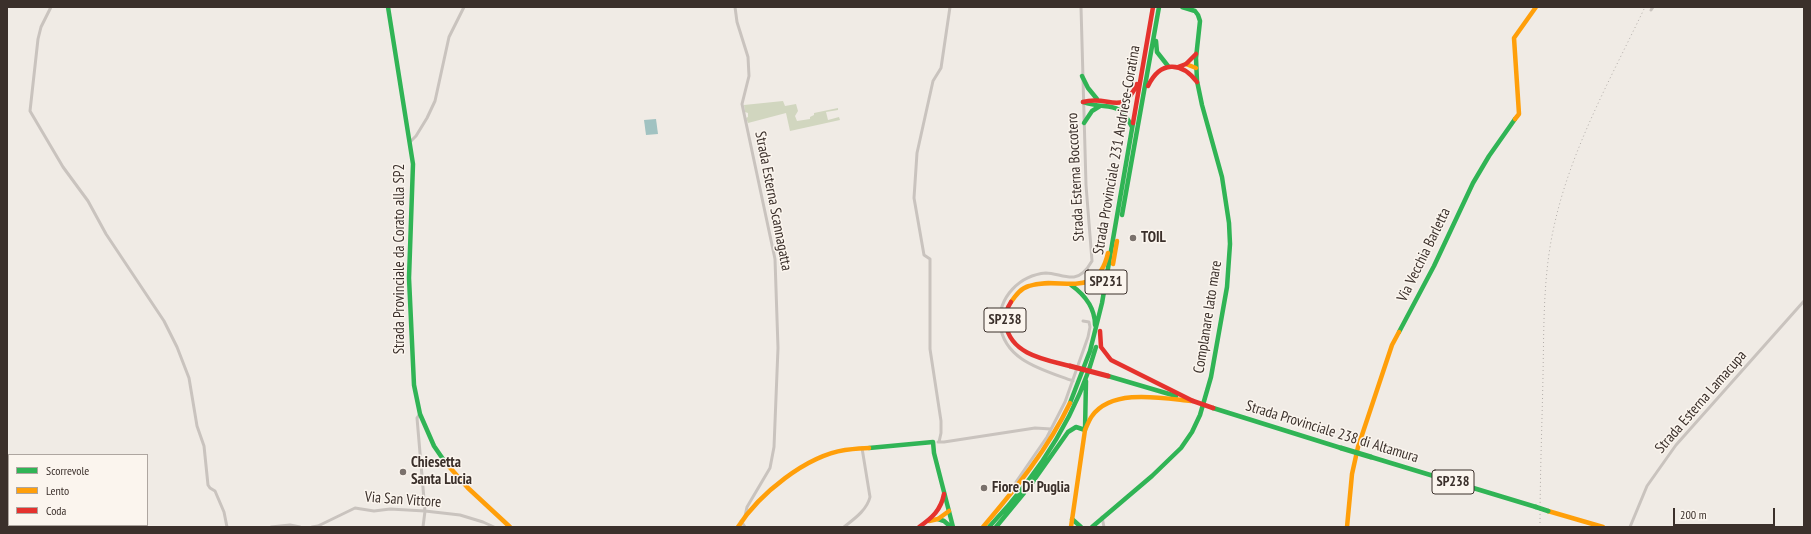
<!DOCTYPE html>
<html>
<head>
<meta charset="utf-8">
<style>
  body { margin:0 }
  #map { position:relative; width:1811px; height:534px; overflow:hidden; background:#f0ebe5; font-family:"PT Sans Narrow",sans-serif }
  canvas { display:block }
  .frame { position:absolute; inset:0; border:8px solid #3b302b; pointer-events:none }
  .legend { position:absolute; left:8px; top:454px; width:140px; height:72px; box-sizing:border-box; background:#fbf5ee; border:1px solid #aea6a0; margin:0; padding:5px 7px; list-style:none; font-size:12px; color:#3b302b }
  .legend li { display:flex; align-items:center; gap:8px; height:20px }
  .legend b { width:20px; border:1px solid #aea6a0 }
  .scale { position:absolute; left:1673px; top:508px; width:102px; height:18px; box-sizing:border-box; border:2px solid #3b302b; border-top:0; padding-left:5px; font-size:12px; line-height:14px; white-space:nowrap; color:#3b302b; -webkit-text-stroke:3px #fbf5ee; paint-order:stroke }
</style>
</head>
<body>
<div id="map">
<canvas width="1811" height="534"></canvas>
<div class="frame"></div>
<ul class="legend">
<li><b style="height:5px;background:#30b455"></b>Scorrevole</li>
<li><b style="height:5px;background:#ff9f0a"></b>Lento</li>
<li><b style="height:5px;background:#e5322d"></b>Coda</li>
</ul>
<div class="scale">200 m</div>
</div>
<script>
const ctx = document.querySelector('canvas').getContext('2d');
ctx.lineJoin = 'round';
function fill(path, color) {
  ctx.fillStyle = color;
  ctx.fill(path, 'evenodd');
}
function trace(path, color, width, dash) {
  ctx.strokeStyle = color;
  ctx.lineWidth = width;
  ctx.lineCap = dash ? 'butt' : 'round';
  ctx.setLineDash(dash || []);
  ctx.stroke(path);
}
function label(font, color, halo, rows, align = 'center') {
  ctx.font = font + ' "PT Sans Narrow",sans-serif';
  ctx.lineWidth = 3;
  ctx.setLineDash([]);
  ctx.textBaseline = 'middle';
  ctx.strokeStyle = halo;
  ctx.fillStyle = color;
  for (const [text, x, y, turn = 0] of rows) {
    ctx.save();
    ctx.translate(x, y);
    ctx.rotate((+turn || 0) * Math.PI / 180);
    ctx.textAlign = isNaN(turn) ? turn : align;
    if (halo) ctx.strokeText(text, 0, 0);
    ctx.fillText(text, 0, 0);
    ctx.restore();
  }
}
const green = new Path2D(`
  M783,101L785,106L796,104L798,111L795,116L797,121L810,119V117L814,115V113L838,108V110L826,112L828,120L839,117L840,120L790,131L786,113L748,123L746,118L748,117V113L745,112L744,105Z`);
const water = new Path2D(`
  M656,119L658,134L646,135L644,120Z`);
const street = new Path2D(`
  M51,7L41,27L38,39L30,111L63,167L88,201L106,234L164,321L177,347L189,378L197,426L204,446L208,485L210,488L215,491L224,512L227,527
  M735,7L737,22L748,57L749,76L742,104L775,259L778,348L774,447L770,468L747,507L745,516
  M1651,10L1653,7
  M410,142L416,136L427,118L435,101L449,37L464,7
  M1073,381C1044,370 1004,361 1000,324C998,297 1020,275 1046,273C1055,273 1065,278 1074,277C1082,276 1088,268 1092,261L1086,185L1081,7
  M420,414L417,418L425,511L423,527
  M938,442H944L1035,428L1051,429
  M939,442L941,433V421L930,349V259L924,255L914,198L917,153L933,81L941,68L950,7
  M1016,482L1047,437L1065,402L1088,337L1090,327L1089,322L1083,321
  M1102,517L1104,527
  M741,521L745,527
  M271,527L290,525L300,527
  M312,527L318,526L355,508L374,511L390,509L425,511L460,515L483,522L494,527
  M844,527C854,519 867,510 870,497L862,448
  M1630,527L1647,486L1676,445L1804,301`);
const fast = new Path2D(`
  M388,7L413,164L409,278L414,385L420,414L434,446L445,462
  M1156,41L1157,52L1168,66
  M1082,76L1088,88L1097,99
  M1083,102C1108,111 1118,98 1132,127
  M1084,123L1092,111L1100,106
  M1122,215L1159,7
  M1071,285C1085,295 1095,307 1095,325
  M1399,332L1434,266L1473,183L1489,156L1515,119
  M1108,376L1176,396
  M1070,403L1090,351L1102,303L1133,123
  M1213,408L1341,448
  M869,448L933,442L934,453L953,527
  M1371,457L1536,507
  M1032,483L1068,432L1076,427L1085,430L1086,381
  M938,519L944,521L951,527
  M1072,519L1081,527
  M989,527C1038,475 1077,417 1096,347
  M996,527L1024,493
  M1092,527L1152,476L1181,448L1192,432L1200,415L1211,377L1227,287L1230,244L1229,223L1222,177L1202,105L1197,81L1196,58L1200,21L1198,15L1195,11L1182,7`);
const slow = new Path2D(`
  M1186,64L1196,68
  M1515,119L1519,114L1514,38L1536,7
  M1113,264L1117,241
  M1011,302C1016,295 1021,288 1029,286C1059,275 1097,302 1108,253
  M445,462L468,488L510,527
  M1548,511L1603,527
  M929,521L938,519L949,511
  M738,527C759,494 806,456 845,450C853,449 861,448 869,448
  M983,527C1016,488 1048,449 1070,403
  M1071,527L1085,430C1087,426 1089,420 1092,416C1112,388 1162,398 1191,401
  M1347,527L1352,474L1358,447L1392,345L1399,332`);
const jam = new Path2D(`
  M1178,67L1186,64L1196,54
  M1148,86C1160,61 1181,61 1197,82
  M1083,102C1109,94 1122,118 1137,84
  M1133,123L1153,7
  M1011,302C1006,309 1005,317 1006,325C1011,355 1047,360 1070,366
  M1100,331L1101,347L1111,360L1193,401
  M919,527C932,518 941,510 944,494`);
const rail = new Path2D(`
  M1540,527C1540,476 1542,426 1543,376C1544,324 1543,272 1555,222C1572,147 1612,76 1645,7`);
const fastBridge = new Path2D(`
  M1341,448L1371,457
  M1536,507L1548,511`);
const jamBridge = new Path2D(`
  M1070,366L1108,376
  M1193,401L1213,408`);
const markers = [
  [1133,238,4,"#7a716c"],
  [403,472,4,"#7a716c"],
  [984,488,4,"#7a716c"]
];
const shields = [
  [1106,282,42],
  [1005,320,42],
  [1453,482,42]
];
const shieldNames = [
  ["SP231",1106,282],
  ["SP238",1005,320],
  ["SP238",1453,482]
];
const streetNames = [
  ["Strada Provinciale 231 Andriese-Coratina",1117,150,-80],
  ["Strada Esterna Boccotero",1076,177,-93],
  ["Strada Esterna Scannagatta",773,201,79],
  ["Via Vecchia Barletta",1424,255,-64],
  ["Strada Provinciale da Corato alla SP2",400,259,-90],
  ["Complanare lato mare",1208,317,-81],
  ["Strada Esterna Lamacupa",1701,402,-49],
  ["Strada Provinciale 238 di Altamura",1332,432,17],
  ["Via San Vittore",403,500,4]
];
const poiNames = [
  ["TOIL",1141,238],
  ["Chiesetta",411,463],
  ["Santa Lucia",411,480],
  ["Fiore Di Puglia",992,488]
];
fill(green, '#d1d6bf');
fill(water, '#a1c2c1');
trace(street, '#c9c3be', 3);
trace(fast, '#30b455', 4.5);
trace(slow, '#ff9f0a', 4.5);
trace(jam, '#e5322d', 4.5);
trace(rail, '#b1aca8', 1, [1, 3]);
trace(fastBridge, '#30b455', 5);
trace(jamBridge, '#e5322d', 5);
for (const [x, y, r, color] of markers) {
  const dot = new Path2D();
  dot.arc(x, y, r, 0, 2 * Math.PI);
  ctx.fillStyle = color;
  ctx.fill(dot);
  trace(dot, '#fbf5ee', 1.5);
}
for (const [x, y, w] of shields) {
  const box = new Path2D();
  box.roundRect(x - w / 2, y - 12, w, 24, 3);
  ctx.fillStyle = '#fbf5ee';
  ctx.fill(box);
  trace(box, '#3b302b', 1);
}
label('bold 14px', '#3b302b', null, shieldNames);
label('15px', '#3b302b', '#fbf5ee', streetNames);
label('bold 15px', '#3b302b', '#fbf5ee', poiNames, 'left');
</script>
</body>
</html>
